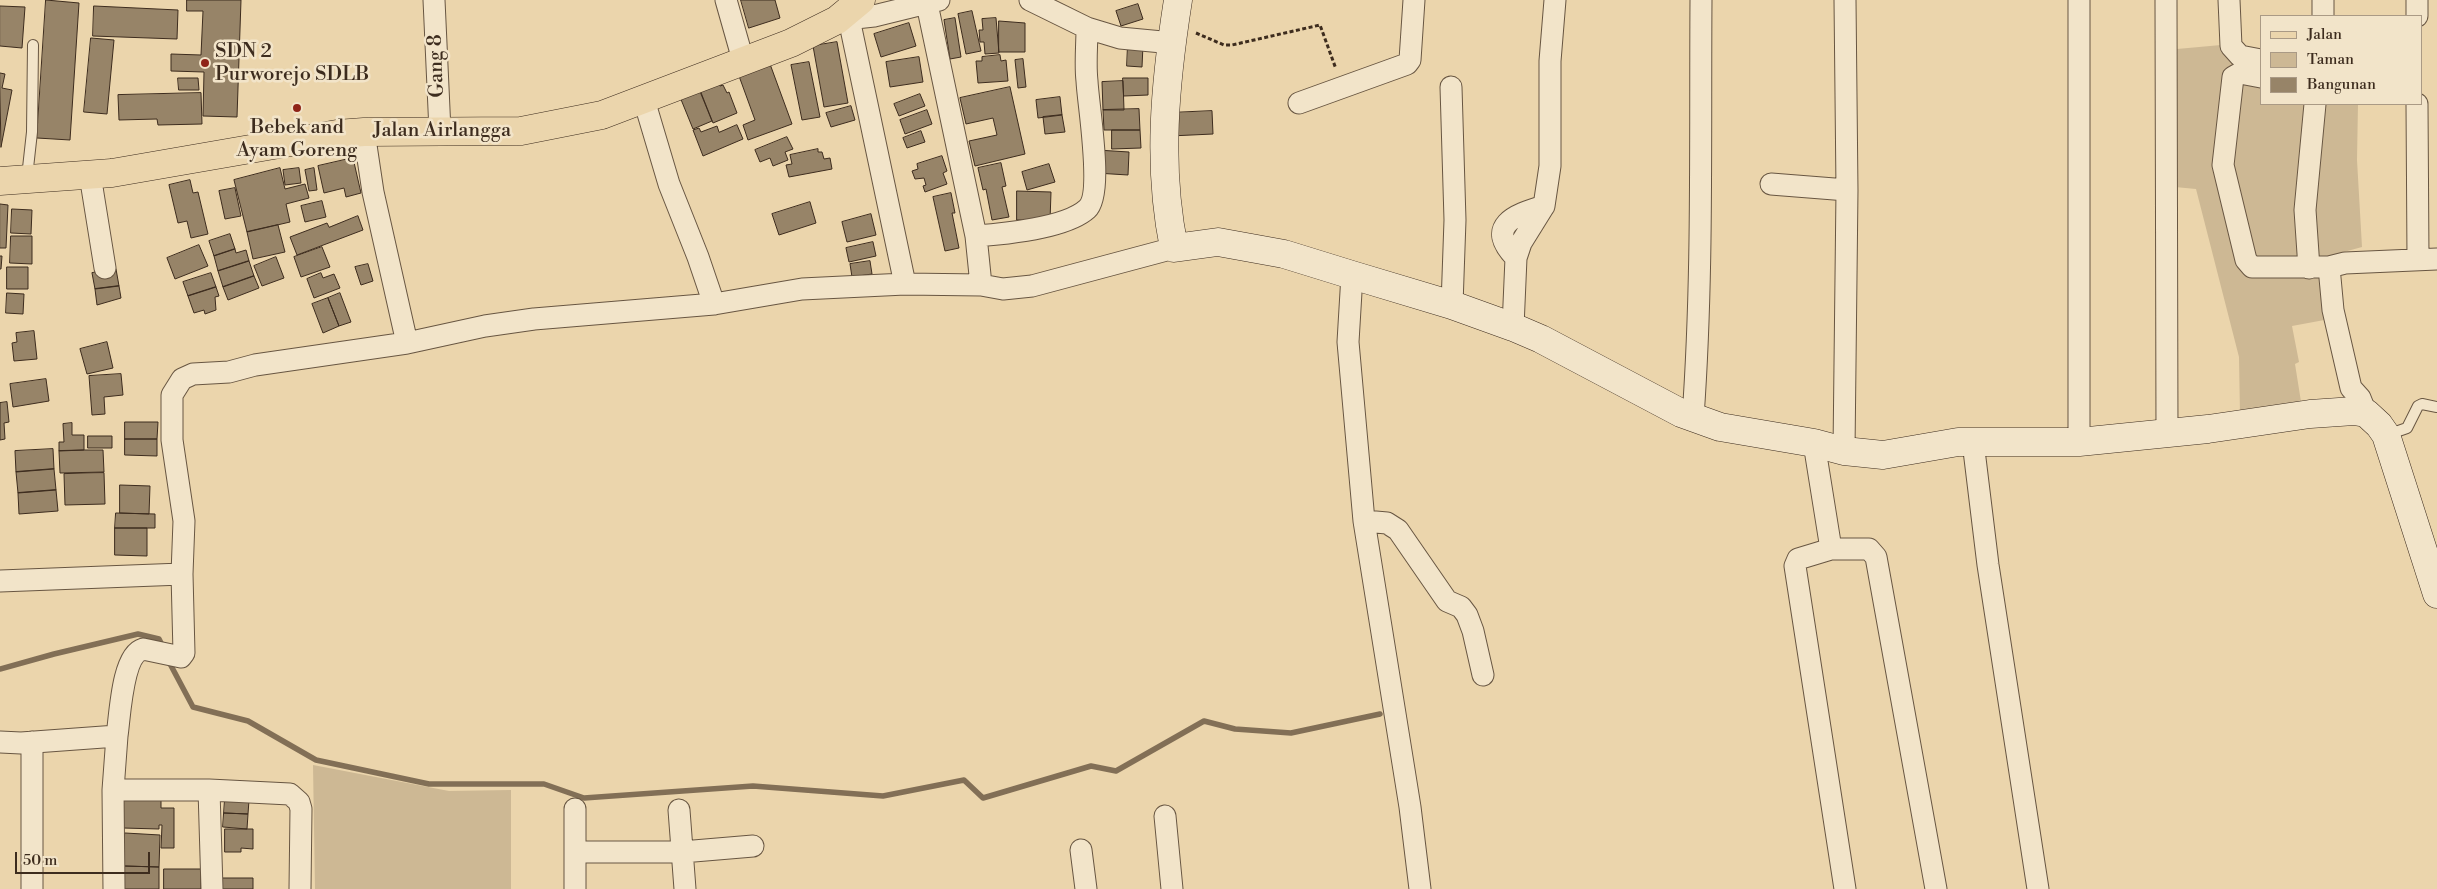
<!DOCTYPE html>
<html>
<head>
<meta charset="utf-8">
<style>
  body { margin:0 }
  #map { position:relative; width:2437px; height:889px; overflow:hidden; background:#ebd5ac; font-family:"Libre Bodoni",serif }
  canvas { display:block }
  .legend { position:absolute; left:2260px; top:15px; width:162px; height:90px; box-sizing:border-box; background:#f2e4c9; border:1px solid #aa9a85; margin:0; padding:6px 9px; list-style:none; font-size:15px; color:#3d2c1e }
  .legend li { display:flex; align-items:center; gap:10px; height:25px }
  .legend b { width:25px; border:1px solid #aa9a85 }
  .scale { position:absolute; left:15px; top:852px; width:135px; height:22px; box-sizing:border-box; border:2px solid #3d2c1e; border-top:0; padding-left:6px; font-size:15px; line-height:18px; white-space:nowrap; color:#3d2c1e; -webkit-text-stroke:4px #f2e4c9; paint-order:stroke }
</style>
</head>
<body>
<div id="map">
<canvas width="2437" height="889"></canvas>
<ul class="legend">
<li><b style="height:6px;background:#ebd5ac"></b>Jalan</li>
<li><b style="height:14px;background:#cdb894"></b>Taman</li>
<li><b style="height:14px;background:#978468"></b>Bangunan</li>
</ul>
<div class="scale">50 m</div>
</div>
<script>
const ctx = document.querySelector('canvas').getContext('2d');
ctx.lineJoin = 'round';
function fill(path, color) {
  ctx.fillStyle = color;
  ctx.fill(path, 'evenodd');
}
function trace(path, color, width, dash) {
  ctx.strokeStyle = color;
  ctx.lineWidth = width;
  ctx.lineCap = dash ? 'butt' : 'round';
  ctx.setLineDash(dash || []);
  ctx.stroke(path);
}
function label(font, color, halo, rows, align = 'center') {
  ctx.font = font + ' "Libre Bodoni",serif';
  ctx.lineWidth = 5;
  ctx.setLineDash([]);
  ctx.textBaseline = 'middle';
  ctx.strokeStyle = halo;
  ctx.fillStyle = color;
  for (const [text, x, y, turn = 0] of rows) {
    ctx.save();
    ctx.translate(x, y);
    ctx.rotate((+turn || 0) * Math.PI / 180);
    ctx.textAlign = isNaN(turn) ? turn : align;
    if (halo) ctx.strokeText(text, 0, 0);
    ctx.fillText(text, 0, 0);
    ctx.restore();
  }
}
const green = new Path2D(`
  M2221,45L2261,55V104H2358L2357,160L2362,247L2340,253L2329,281L2335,318L2292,326L2299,362L2295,364L2302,408L2240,415L2239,357L2196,189L2175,187L2177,49Z
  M313,765L449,791L511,790V889H315Z`);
const stream = new Path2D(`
  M168,660L193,707L248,721L316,760L429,784H544L584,798L753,786L883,796L964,780L983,798L1091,766L1116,771L1204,721L1235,729L1291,733L1380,714
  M0,669L54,654L138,634L159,639L163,647`);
const building = new Path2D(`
  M46,0L79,3L70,140L37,138Z
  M187,0H241L237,117L203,116L204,72L171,71V54L201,55L203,11H187Z
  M741,0H775L780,18L749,28Z
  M1138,4L1143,19L1121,26L1116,11Z
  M0,6L25,7L22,48L0,46Z
  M94,6L178,10L177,39L93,36Z
  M972,11L981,51L966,54L958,14Z
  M955,18L961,57L950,59L944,20Z
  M996,18L999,53L985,54L984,42H980L979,30H983L982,19Z
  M999,21L1025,23V52H999Z
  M909,23L916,46L881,57L874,34Z
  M91,38L114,40L107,114L84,112Z
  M837,42L848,103L824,107L813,46Z
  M1128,44L1143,45L1142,67L1127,66Z
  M1000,55L1001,61L1006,60L1008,81L978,83L976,61H982V57Z
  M919,57L923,82L890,87L886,62Z
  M1023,59L1026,87L1018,88L1015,60Z
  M809,62L820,117L802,120L791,65Z
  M770,64L792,124L748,140L743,125L755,120L739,76Z
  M0,73L5,74L2,88L12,90L1,147Z
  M178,78H198L199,90H179Z
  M716,78L720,86L723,85L727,93L729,92L737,113L713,123L698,85Z
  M1123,78H1148V95L1124,96Z
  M1123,81L1124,110H1103L1102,82Z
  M1010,87L1025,154L975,166L969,141L997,135L993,118L966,124L960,98Z
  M699,89L712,121L693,129L680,97Z
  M201,93L202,124L158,125L157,119L119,120L118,95Z
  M920,94L925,106L899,116L894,104Z
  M1060,97L1062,115L1038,118L1036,100Z
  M851,106L855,120L831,127L826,113Z
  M1139,109L1140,130H1104L1103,110Z
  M927,110L932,124L905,134L900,120Z
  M1212,111L1213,134L1170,136L1169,113Z
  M1062,115L1065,132L1045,134L1043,117Z
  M737,125L743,139L703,156L693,130L699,128L701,132L717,126L719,132Z
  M1112,130H1140L1141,148L1112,149Z
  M921,131L925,142L907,148L903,138Z
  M787,137L793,149L785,152L788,160L773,166L770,158L760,162L755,150Z
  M818,149V152H822L824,159L830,158L832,169L789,177L786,165L792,164L790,155Z
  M1097,150L1129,152L1128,175L1096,173Z
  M942,156L947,171L943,173L947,184L925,192L923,186L926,185L924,178L915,179L912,171L918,169L917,164Z
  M353,158L361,193L346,197L344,188L324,193L318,166Z
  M1001,163L1006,186L1002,187L1009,217L992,220L986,189L983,190L978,168Z
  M1049,164L1055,182L1027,190L1022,172Z
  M280,168L285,189L305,184L309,198L286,204L290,222L247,232L234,180Z
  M299,168L301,183L285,185L283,170Z
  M314,168L317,190L309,191L305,170Z
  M190,180L193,193L198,192L208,234L191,238L187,221L178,223L169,185Z
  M235,188L241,216L225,219L219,191Z
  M1017,191L1051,192L1050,221L1017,220Z
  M951,193L955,213H952L959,248L945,251L933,197Z
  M322,201L326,217L305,222L301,206Z
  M810,202L816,223L779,235L772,214Z
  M0,204L8,205L6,248H0Z
  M12,209L32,210L31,234L11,233Z
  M871,214L876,235L847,242L842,222Z
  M358,216L363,230L297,255L290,237L327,223L329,227Z
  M278,225L285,252L253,259L247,232Z
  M230,234L235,249L214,256L209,241Z
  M11,236H32V264L10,263Z
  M873,242L876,256L849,262L846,248Z
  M199,245L208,266L175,279L167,258Z
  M322,247L330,267L301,277L294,257Z
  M235,249L236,253L246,250L249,261L218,271L214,256Z
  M0,256H2L1,269H0Z
  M276,257L284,278L262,286L254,266Z
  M249,261L254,276L223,287L218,271Z
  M870,261L872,274L852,277L850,264Z
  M368,264L373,281L361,285L355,267Z
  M7,267H28V289H7Z
  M116,269L119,286L95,289L92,273Z
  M211,273L216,287L188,296L183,282Z
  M321,273L323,278L334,274L340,288L314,298L307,279Z
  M254,276L259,288L228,300L223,287Z
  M119,286L121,298L97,305L95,289Z
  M216,287L219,296L215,297L216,310L205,314L204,310L194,313L188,296Z
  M7,293L24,294L23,314L6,313Z
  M340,293L351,322L339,326L328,298Z
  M328,298L339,326L323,333L312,304Z
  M34,331L37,359L14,361L12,343L17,342L16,333Z
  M107,342L113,368L87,374L80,349Z
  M121,374L123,395L104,397L105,414L92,415L89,376Z
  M46,379L49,401L13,407L10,384Z
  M7,402L9,422L4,423L5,439L0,440V403Z
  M125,422H158L157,439H125Z
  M72,423V435H84V450L59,451V442H64L63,424Z
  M88,436H112V448H88Z
  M125,439H157V456L125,455Z
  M53,449L54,469L16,472L15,451Z
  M84,450H103L104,472L60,473L59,451Z
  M54,469L56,490L18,493L16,472Z
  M104,473L105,504L65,505L64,474Z
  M120,485L150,486L149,514L120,513Z
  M56,490L58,511L19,514L18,493Z
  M116,513L155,514V528H115Z
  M115,528H147V556L115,555Z
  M123,799L161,800V808H174V848H161L162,825H159V829L123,828Z
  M225,799L249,800L248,814L224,813Z
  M224,813L248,814L247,829L223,827Z
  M225,829H253V849L241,848V852H225Z
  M125,833L160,835L159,867L124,866Z
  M124,866L159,867V889H124Z
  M164,869H201V889H164Z
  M222,878H253V889H222Z`);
const path = new Path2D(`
  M1196,33L1224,45H1232L1320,25L1336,69`);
const lane = new Path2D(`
  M27,177L32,132L33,45
  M2387,435L2407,428L2418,406L2422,404L2437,407`);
const street = new Path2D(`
  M434,0L440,131
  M726,0L743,60
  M1030,0L1087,28L1120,38L1173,43
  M2079,0V442
  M2166,0L2167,433
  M2229,0L2231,46L2240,56L2261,60
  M2323,0V16
  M2417,0V16
  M927,4L976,236L981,285
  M849,19L905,284
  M837,20L874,16L939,0
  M2261,77L2240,73L2233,77L2223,165L2246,260L2252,267H2329
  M1451,87L1455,220L1452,305
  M644,100L669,184L698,257L714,304
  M1299,103L1407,64L1410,60L1414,0
  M2417,104L2418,259
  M364,132L373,192L407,343
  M90,175L105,268
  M1771,184L1847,190
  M976,236C1004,234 1066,228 1087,209C1104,194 1088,105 1087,81C1085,64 1087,45 1087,28
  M1516,258L1521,243L1544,206
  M2309,268L2305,210L2315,104
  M1352,275L1348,342L1364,521L1410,807L1420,889
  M1513,327L1516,258C1485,226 1514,215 1544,206L1550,166V61L1555,0
  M2366,413L2360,398L2351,388L2333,310L2329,267L2345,263L2437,259
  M1693,417C1703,278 1700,139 1701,0
  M1973,442L1988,565L2038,889
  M1814,443L1831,549H1869L1876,557L1936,889
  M1844,451L1847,190L1845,0
  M1364,521L1387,523L1398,530L1447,601L1461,607L1467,615L1473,631L1483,675
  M1831,549L1798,559L1795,566L1845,889
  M0,581L182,574
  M117,736C120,716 122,655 143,649L181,657L184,653L182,574L184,521L172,440V395L182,379L193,374L229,372L255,365L407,343L485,326L534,319L714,304L802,289L905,284L981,285L1003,289L1032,286L1174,248
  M0,742L21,743L117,736L113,790
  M32,742V889
  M209,790L212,889
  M575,809V889
  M679,810L685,889
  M1165,816L1172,889
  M1081,850L1086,889
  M575,852H682L753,846
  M114,889L113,790H209L290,794L299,802L301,809L300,889`);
const secondary = new Path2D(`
  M1178,0C1165,83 1157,165 1174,248L1218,242L1284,254L1352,275L1452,305L1513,327L1541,339L1681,413L1720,427L1814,443L1844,451L1883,455L1958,442H2079L2208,429L2310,414L2354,411L2366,413L2379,425L2386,435L2437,594`);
const primary = new Path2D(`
  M0,181L112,173L337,134L364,132L521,131L602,115L791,43L837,20L861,0`);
const markers = [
  [205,63,5,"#8f2418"],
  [297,108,5,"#8f2418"]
];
const poiNames = [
  ["SDN 2",215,52],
  ["Purworejo SDLB",215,75],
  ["Bebek and",297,128,"center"],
  ["Ayam Goreng",297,151,"center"]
];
const streetNames = [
  ["Gang 8",437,66,-92],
  ["Jalan Airlangga",442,131]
];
fill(green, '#cdb894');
trace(stream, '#826f56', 5.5);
fill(building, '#978468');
trace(building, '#3d2c1e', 1);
trace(lane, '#685642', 12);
trace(street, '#685642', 23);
trace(secondary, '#3d2c1e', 29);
trace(primary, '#3d2c1e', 29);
trace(path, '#3d2c1e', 3, [4, 2.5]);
trace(lane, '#f2e4c9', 10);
trace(street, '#f2e4c9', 21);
trace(secondary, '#f2e4c9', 28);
trace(primary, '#ebd5ac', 28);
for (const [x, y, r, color] of markers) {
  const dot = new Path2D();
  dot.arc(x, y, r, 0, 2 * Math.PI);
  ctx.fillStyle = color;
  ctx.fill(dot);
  trace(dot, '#f2e4c9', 2);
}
label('20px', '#3d2c1e', '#f2e4c9', poiNames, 'left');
label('20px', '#3d2c1e', '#f2e4c9', streetNames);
</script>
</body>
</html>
